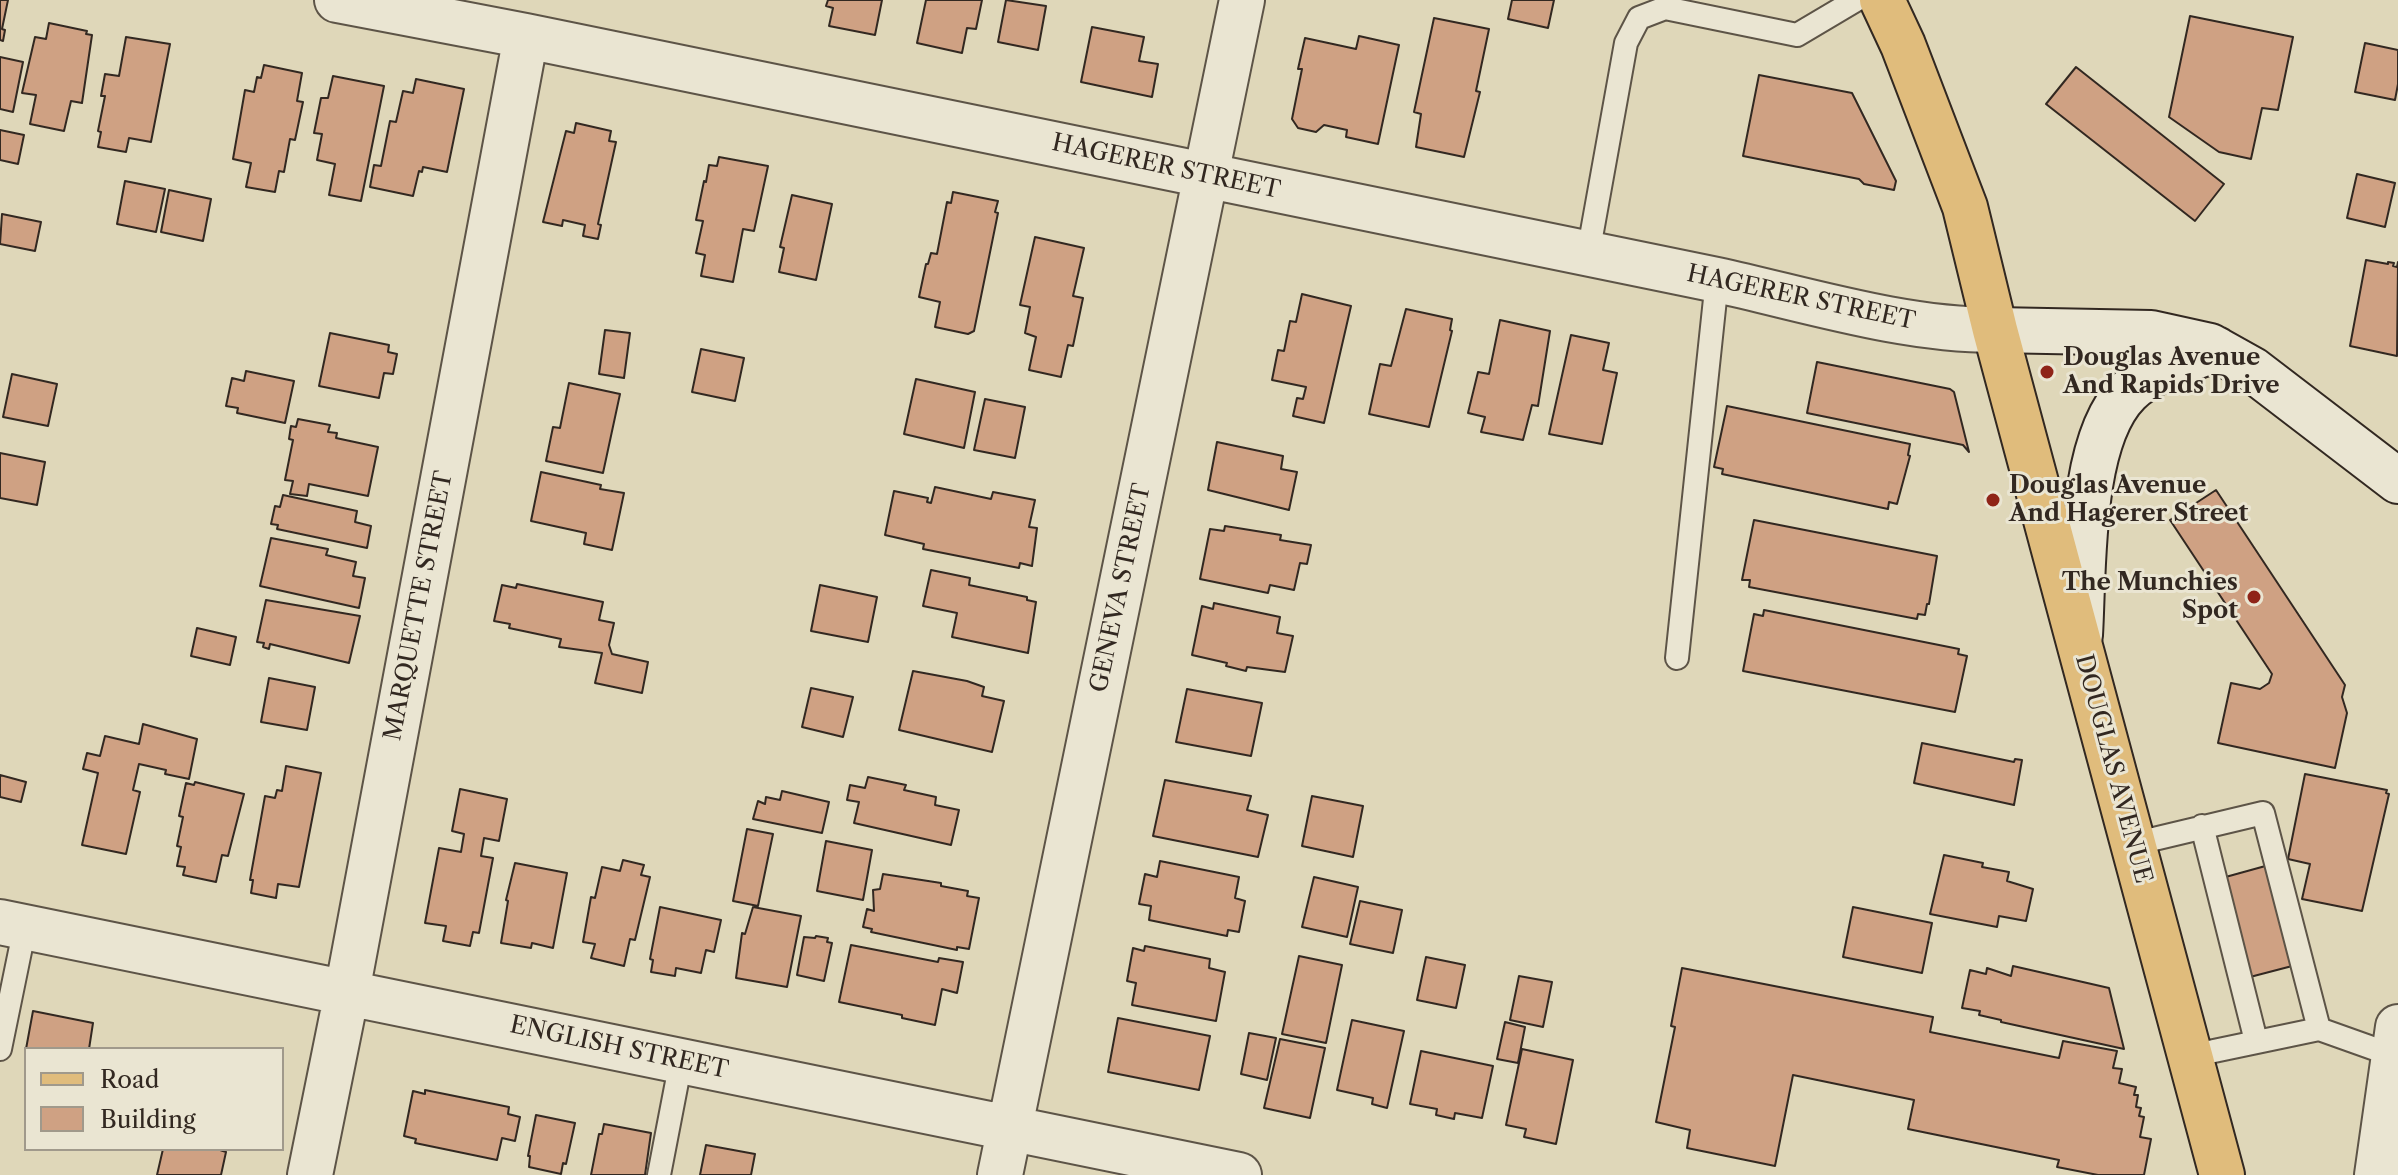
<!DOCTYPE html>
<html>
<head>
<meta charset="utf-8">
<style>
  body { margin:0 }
  #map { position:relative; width:2398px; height:1175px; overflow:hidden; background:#dfd7b9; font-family:"Libre Caslon Text",serif }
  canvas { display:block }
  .legend { position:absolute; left:24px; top:1047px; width:260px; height:104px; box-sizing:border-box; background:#eae5d2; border:2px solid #a0998b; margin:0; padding:10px 14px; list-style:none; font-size:24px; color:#322821 }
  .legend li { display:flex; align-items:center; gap:16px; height:40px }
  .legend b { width:40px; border:2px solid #a0998b }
</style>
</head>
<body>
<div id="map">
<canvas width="2398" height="1175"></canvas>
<ul class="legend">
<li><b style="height:10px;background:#e0bc7c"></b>Road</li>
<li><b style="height:22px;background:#cfa183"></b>Building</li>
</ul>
</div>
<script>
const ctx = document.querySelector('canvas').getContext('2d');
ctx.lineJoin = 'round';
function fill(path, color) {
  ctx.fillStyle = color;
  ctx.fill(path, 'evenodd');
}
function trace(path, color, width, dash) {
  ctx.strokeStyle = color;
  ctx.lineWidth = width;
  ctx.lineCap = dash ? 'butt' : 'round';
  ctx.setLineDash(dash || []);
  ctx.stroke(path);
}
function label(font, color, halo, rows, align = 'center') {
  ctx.font = font + ' "Libre Caslon Text",serif';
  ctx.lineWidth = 6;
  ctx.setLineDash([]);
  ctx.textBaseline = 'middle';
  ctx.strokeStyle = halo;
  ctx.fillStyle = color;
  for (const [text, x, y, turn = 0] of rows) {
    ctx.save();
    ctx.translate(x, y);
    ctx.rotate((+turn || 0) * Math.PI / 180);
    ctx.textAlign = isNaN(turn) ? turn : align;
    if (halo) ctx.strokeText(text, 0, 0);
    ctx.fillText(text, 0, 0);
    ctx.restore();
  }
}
const building = new Path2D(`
  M0,0H8L2,29L5,30L3,41L0,40Z
  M828,0H882L875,35L829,26L833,8L826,6Z
  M926,0H982L976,29L967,28L962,53L917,43Z
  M1006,0L1046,6L1038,50L998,42Z
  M1512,0H1554L1548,28L1508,19Z
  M2190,16L2293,37L2278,110L2262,108L2251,159L2219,152L2169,117Z
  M1434,18L1489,29L1476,91L1480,92L1464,157L1416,147L1421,114L1414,112Z
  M49,23L87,31L86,34L92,35L82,103L71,101L64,131L30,124L36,95L22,93L35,37L46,39Z
  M1092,27L1144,37L1139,61L1158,64L1152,97L1081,82Z
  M1359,36L1399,45L1378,144L1346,137L1347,130L1324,125L1316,132L1298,128L1292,119L1302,69H1298L1305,38L1356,49Z
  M126,37L170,44L151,142L129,138L126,152L98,147L101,132L98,131L105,96H101L105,74L119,76Z
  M2365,43L2398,50V84L2395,100L2355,92Z
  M0,57L23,62L13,112L0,109Z
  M264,65L302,73L297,101L303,102L295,140L290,139L284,172L279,171L275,192L246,187L251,163L233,159L245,90L254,92L257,77L261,78Z
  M2076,67L2224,184L2195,221L2046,104Z
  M1759,75L1852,93L1896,181L1894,190L1864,184L1859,179L1743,156Z
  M333,76L384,86L361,201L329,195L335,164L317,160L322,134L314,133L321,98H328Z
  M416,79L464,89L447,172L423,167L422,172L419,171L413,196L370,187L374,165L381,166L390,121L396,122L403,91L413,93Z
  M576,123L611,131L609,141L616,142L598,224L601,225L598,239L583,236L585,225L563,220L562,226L543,222L566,131L574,133Z
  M0,130L24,135L18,164L0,160Z
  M719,157L768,166L754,231L743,229L733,282L701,276L705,255L696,253L703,221L696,220L704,181L706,182L709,165L717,166Z
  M2357,174L2395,183L2385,227L2347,218Z
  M125,181L165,189L156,232L117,224Z
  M169,190L211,199L203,241L161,232Z
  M953,192L998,201L995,212L998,213L974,331L968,334L935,327L940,302L919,297L926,264H928L931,253L937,254L947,202L951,203Z
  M792,195L832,204L816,280L779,272L784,248L780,247Z
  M2,214L41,222L35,251L0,244Z
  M1035,237L1084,248L1073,296L1083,298L1073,346L1068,345L1061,377L1029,370L1036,337L1025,333L1030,307L1020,305Z
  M2366,260L2388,264V262L2394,263L2393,266L2397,267L2398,262L2397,356L2350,346Z
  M1302,294L1351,306L1324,423L1293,416L1297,398L1303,399L1306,387L1272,380L1278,350L1284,351L1290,321L1296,322Z
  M1406,309L1452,319L1450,330L1452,331L1429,427L1369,414L1380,364L1391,366Z
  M1500,320L1550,331L1538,406L1532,405L1523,440L1481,432L1485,417L1468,413L1478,372L1489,374Z
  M605,330L630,333L624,378L599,374Z
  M330,333L389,345L388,352L397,354L393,374L384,373L379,398L319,386Z
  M1571,335L1609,343L1603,370L1617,373L1602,444L1549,434Z
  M701,349L744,358L735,401L692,392Z
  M1817,362L1950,389L1954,392L1969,452L1963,445L1807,413Z
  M246,371L294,381L285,423L237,413L238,408L226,406L232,378L244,381Z
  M12,374L57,384L48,426L3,417Z
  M916,379L975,392L964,448L904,434Z
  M569,383L620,394L603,473L546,461L553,427L560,428Z
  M985,399L1025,407L1015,458L974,450Z
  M1727,406L1910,444L1908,455L1910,456L1897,504L1889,502L1888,509L1722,474L1723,469L1714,467Z
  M298,419L330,425L328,432L337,433L336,438L378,447L368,496L309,484L307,496L290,494L293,481L285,480L293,440L289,439L291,426L296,427Z
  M1217,442L1283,456L1281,469L1297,472L1289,510L1208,490Z
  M0,453L45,462L37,505L0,498Z
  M541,472L601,485L600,489L624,493L612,550L584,544L586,533L531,521Z
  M935,487L991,499L993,492L1035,500L1029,527L1037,528L1032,566L1020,563L1019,568L923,549L924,544L885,535L894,491L928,498L927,502L931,503Z
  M2216,490L2345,685L2342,697L2347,713L2335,768L2218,743L2231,683L2260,689L2269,683L2272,674L2170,520Z
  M283,495L357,511L355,522L371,526L367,548L277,529L278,525L271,524L275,506L280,507Z
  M1754,520L1937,556L1929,604H1927L1925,615L1918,614L1917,619L1749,587L1750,580H1742Z
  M1225,526L1281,535L1280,540L1311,545L1307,564L1300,563L1294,590L1270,585L1268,593L1200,579L1210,529L1224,531Z
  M271,538L328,549L326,555L356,562L353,576L365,578L359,608L260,586Z
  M931,570L970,578L969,585L1027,597V600L1036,602L1028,653L952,637L957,613L923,606Z
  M517,584L603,602L599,620L614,623L609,645L612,654L648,662L642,693L595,683L602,653L559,647L561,639L509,628L510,624L494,621L502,585L516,588Z
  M820,585L877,597L868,642L811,631Z
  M266,600L360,616L349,663L270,644L269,649L263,647L264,643L257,642Z
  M1214,603L1280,617L1277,633L1293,636L1285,672L1247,667L1246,671L1226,666L1227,663L1192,655L1202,606L1213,609Z
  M1764,610L1959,649L1958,654L1967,656L1955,712L1743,671L1754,614L1763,616Z
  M197,628L236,637L230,665L191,656Z
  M913,671L967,681L984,687L982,696L1004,701L992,752L899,730Z
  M269,678L315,687L307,730L261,722Z
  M811,688L853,697L843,737L802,727Z
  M1187,689L1262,703L1251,756L1176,742Z
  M143,724L197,739L189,779L165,774L166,770L139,764L133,790L140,792L126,854L82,845L98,773L83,769L87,753L100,756L105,736L139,744Z
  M1922,743L2014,762L2015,759L2022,760L2014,805L1914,783Z
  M286,766L321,773L299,887L278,884L276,898L251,893L253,880H250L265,796L275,798L277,790L282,791Z
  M2305,774L2387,790L2386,793L2389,794L2362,911L2302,899L2310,864L2288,859Z
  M0,775L26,782L21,802L0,797Z
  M868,777L906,785L904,790L936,797L935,805L959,810L951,845L854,823L859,802L847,800L850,785L865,788Z
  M1165,780L1251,796L1247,810L1268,815L1258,857L1153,836Z
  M195,782L244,794L228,856L222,855L216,882L183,875L185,867L177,866L181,847L177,846L183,817L179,816L186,783L194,785Z
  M460,789L507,799L499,841L484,838L481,856L493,858L479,933L473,932L470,946L443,941L446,926L425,923L439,848L461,852L464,834L452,831Z
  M782,791L829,802L822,833L753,819L758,801L765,804L766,797L780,800Z
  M1312,796L1363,806L1353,857L1302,846Z
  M747,829L773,834L758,906L733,901Z
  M826,841L872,850L863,900L817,891Z
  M1944,855L1983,863L1982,867L2009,872L2007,881L2033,889L2026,921L1999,916L1997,927L1930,914Z
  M623,860L644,865L641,875L650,877L635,940L630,939L624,966L591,958L595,944L583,942L591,897L595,898L602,867L620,871Z
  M1160,861L1239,877L1235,898L1245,901L1239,932L1228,930L1227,936L1149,920L1151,906L1139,904L1145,874L1157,877Z
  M515,863L567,873L553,948L532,943L531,948L501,943L508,901L506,900Z
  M2269,865L2296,965L2250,977L2222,878Z
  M883,874L941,883V886L968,891L967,896L979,898L969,949L957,947V950L871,932L872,929L863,927L867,909L874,911L873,890L880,889Z
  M1314,877L1358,887L1347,937L1302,927Z
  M1360,901L1402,910L1393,953L1350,944Z
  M660,907L721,920L714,952L706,950L701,973L676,968L675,976L651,972L653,960L650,959Z
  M753,907L801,916L787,987L736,978L742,933L745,934Z
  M1853,907L1932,923L1922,973L1843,957Z
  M816,936L828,938L827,942L832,943L824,981L797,975L804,937L815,938Z
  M851,945L938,962L939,958L963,962L957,993L942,989L935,1025L902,1018V1015L839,1002Z
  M1145,946L1210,959L1209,968L1225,972L1216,1021L1132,1005L1136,983L1127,981L1133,948L1144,951Z
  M1299,956L1342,965L1326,1043L1282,1034Z
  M1426,957L1465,965L1456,1008L1417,1000Z
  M2013,966L2109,988L2124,1049L2001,1022V1020L1979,1015L1980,1011L1962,1008L1970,970L1986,974L1987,968L2011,976Z
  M1682,968L1933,1017L1930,1032L2059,1058L2063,1041L2117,1051L2113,1068L2122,1069L2119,1083L2136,1087L2134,1095H2138L2136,1107L2141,1108L2139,1116L2144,1117L2140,1137L2151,1139L2144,1175H2098L2057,1167L2059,1160L1908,1129L1914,1100L1793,1075L1775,1166L1687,1148L1690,1130L1656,1122L1675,1027L1671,1026Z
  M1519,976L1552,982L1543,1027L1510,1020Z
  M33,1011L93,1023L89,1049H26Z
  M1118,1018L1210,1036L1199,1090L1108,1072Z
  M1352,1020L1404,1031L1387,1108L1372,1104L1373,1098L1337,1090Z
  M1505,1022L1525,1027L1518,1063L1497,1059Z
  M1249,1033L1276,1038L1267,1080L1241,1074Z
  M1280,1039L1325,1048L1310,1118L1264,1108Z
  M1522,1049L1573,1060L1556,1144L1524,1137L1526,1129L1506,1125Z
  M1421,1051L1493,1066L1482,1118L1455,1113L1454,1119L1436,1115L1437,1109L1410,1104Z
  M425,1090L509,1107L508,1114L520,1117L515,1141L502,1138L497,1160L415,1143L416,1139L404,1136L413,1091L425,1094Z
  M536,1115L575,1123L566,1164L563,1163L561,1174L529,1167L530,1156H528Z
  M604,1124L651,1133L645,1175H591L599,1134H602Z
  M706,1145L755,1154L751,1175H700Z
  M163,1149H217L226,1152L221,1175H157Z`);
const lane = new Path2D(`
  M1588,254L1626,43L1639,18L1665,8L1797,35L1856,0
  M1677,658L1717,280
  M2202,826L2256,1041
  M2133,844L2263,813L2319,1029
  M0,1049L25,927
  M2190,1056L2319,1029L2392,1055
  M659,1175L681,1061`);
const street = new Path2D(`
  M337,0L526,36L1717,280C1808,300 1902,330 1995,330
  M0,922L1239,1175
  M310,1175L347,992L526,36
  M1000,1175L1242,0
  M2377,1175L2398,1027`);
const secondary = new Path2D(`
  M1995,330L2151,333L2210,346L2253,370L2398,481
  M2080,635C2084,569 2079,441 2128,392C2150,370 2187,361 2216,349`);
const primary = new Path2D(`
  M1882,0L1903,45L1965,207L1995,330L2222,1175`);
const markers = [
  [2047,372,8,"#8f2418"],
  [1993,500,8,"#8f2418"],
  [2254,597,8,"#8f2418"]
];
const streetNames = [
  ["HAGERER STREET",1166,167,12],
  ["HAGERER STREET",1801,298,12],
  ["GENEVA STREET",1121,588,-78],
  ["MARQUETTE STREET",419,606,-79],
  ["DOUGLAS AVENUE",2113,769,75],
  ["ENGLISH STREET",619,1048,12]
];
const poiNames = [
  ["Douglas Avenue",2063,358],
  ["And Rapids Drive",2063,386],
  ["Douglas Avenue",2009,486],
  ["And Hagerer Street",2009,514],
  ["The Munchies",2238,583,"right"],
  ["Spot",2238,611,"right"]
];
fill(building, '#cfa183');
trace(building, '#322821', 2);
trace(lane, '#5d5447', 26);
trace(street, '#5d5447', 48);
trace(secondary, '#322821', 48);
trace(primary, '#322821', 48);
trace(lane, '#eae5d2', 22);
trace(street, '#eae5d2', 44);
trace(secondary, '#eae5d2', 44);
trace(primary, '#e0bc7c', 44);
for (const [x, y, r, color] of markers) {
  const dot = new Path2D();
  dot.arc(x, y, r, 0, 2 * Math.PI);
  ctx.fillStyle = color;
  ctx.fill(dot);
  trace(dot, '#eae5d2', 3);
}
label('24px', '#322821', '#eae5d2', streetNames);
label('bold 24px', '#322821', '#eae5d2', poiNames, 'left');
</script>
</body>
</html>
